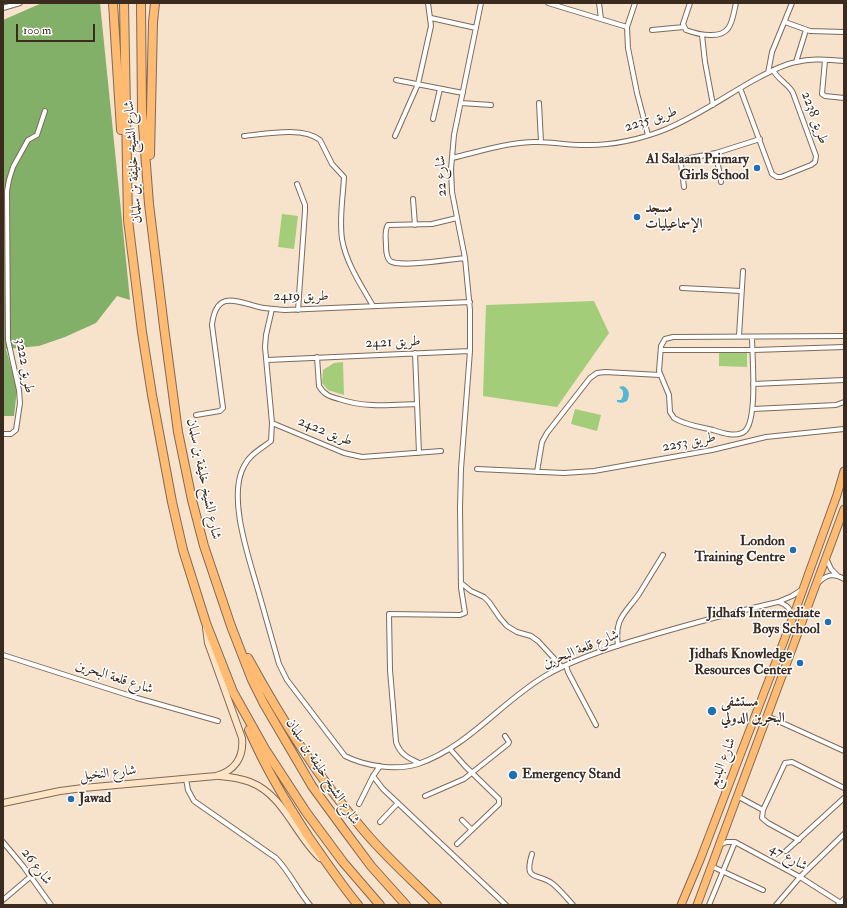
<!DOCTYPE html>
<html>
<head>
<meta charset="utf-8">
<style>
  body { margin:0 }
  #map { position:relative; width:847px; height:908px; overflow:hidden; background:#f7e2cb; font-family:"IM FELL Double Pica",serif }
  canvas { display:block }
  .frame { position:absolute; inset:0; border:4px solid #3b2a1e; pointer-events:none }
  .scale { position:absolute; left:16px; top:24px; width:79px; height:18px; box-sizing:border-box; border:2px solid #3b2a1e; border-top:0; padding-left:5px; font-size:12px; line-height:14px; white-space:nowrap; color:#3b2a1e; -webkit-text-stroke:3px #fff; paint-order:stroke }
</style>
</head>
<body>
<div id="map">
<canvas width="847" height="908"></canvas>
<div class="frame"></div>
<div class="scale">100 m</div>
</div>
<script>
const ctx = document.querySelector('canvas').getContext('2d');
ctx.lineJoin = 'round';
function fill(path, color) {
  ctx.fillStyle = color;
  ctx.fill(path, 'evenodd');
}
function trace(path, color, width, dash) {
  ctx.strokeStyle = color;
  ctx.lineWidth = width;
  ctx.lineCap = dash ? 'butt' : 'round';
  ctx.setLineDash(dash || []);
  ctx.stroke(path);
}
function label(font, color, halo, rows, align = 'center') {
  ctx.font = font + ' "IM FELL Double Pica",Amiri,serif';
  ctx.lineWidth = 3;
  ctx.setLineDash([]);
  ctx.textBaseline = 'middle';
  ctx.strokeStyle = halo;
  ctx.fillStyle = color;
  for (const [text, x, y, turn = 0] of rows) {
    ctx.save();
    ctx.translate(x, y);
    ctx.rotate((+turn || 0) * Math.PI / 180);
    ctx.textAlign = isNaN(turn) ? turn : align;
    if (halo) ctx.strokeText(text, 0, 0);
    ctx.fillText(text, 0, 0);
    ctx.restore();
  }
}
const green = new Path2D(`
  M282,214L298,216L294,249L278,247Z
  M594,301L609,333L557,407L483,396L486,305Z
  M747,352V367L719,366V353Z
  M343,362L344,395L328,390L322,383L323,370L334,363Z
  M575,409L601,415L597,431L571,424Z`);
const forest = new Path2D(`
  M42,3H100L130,300L117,296L96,323L65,337L39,346L6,349L17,389L14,416H3V20Z`);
const water = new Path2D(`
  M623,386C630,389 630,396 627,401L622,403L617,402V400H621L623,396V391L619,387Z`);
const street = new Path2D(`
  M548,3L627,27
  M599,3L601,19
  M635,3L627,27L628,48L637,93L648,135
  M690,3L683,24L686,30C694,33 702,35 710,35C732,36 732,20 736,3
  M3,8L20,3
  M431,18L476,28
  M785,22L810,31L844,32
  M652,30L684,27
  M702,35L705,62L713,105
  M825,60L822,94L825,96L844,98
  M796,62L806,30
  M768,73L772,52L792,3
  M396,80L463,93
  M740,88L772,174L777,177H781L811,165L815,162L816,156L793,93C789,84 778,80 773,70
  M461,103L491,105
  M539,103L541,142
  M433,119L440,89
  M244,136C265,134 303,126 320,140L332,164L344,177C343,197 339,219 342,239C346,263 361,285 373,306
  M395,136L418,84L431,26L428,3
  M716,153L721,182
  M452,158C478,152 505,143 532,142C548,141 564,145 581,145C608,146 638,140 664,130C696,117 724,97 754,80C767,73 781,65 796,62C812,58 828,60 844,61
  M297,184L305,205V211L298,310
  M684,187L681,164L684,159L716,153L760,139
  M413,199L415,225
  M457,218L432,224L388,225C384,230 386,239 386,246C386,251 386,257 390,261C400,268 452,259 465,258
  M682,288L741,291
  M272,309L266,335L265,347L272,423L271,441C261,449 250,454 244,466C227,497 249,558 258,590C265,615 272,639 279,664L287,680L345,756C365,766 396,771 418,764C468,747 501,702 545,676C573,659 615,646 646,637C690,624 734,612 778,602L792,596L803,589
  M739,336L743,271
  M752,337C752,355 758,419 745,431C737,438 722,433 713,430C700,427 685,425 674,418L670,412L669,395L659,371L661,346L665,339L673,337L844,336
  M661,350H754L844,347
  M415,353L419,453
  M317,357L319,386C324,395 331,397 339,399C365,408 390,405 417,404
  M267,360L470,351
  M753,384L844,380
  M753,409L836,405L844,402
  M196,415L220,411L223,408L212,325C216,290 236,301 259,307C268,309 276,309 285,310L470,302
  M272,423L344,453L362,457L441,451
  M3,434H11L16,430L20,403L19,390L8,340L7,191L9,180L13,167L28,140L37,135L45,111
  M477,469L564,473L594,471L712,450L766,437L844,429
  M537,472L542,442L547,433L590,378L597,373L605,372L660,375
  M826,558L831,569L837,575
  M461,583L471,591L484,597L489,602L500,618L507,626L517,632L531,636L538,641L562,667
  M818,583C827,574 834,573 844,579
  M779,602C787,605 790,608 792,616
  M618,646C614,618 625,614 639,594C647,581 655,568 663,555
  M3,655L137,698L218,721
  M566,665L568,672L596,725
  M767,716L844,751
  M450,749L465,766L499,799V804L457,844
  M419,763C408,758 400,754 396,742L390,670L389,614L460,615L465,613L461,588L460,508L461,469L470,351V310L465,258L452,192L451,169L454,135L481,3
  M373,776L383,789L506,905
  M186,779L188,790L194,801L276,858C290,872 297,890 310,905
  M425,796L464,779L508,744L509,742L505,736
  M737,796L763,810
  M359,804L373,776L380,766
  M462,820L471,829
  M380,822L398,803
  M799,840L768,823L762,818L763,810L785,763L792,762L844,788
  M3,842L23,866L51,905
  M719,845L727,842H735L800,877L844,905
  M786,851L844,798
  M532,854C523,883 538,872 553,884C560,890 567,898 573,905
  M711,866L763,890
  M3,900L30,877
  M709,905L735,842
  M776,905L800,877L844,834
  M838,905L844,899`);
const secondary = new Path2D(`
  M219,776C230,777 240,778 250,782C284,795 295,835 320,858
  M3,803L60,791L83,788L216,776C234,771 244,758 242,738L208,643L206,628`);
const primary = new Path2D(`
  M681,905L700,860L793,617L837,495L844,471
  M697,905L844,509`);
const highway = new Path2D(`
  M113,3L121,130
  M124,3L128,220L142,332L152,395L172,502L183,550L206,623L233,692L265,749L306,812L343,862L380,905
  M141,3L142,112L149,204L164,327L178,432L192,500L204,546L231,626L252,680L264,704L312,786L342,827L371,866L406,905
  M150,155L153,22L155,3
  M248,658C282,720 318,778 365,832C387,858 413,881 437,905
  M249,730C266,769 285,800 308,836C324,859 340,883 358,905`);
const markers = [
  [757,168,4,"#1f6fb2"],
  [637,217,4,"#1f6fb2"],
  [793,550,4,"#1f6fb2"],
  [828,622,4,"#1f6fb2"],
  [800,663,4,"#1f6fb2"],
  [712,711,5,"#1f6fb2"],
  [513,775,5,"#1f6fb2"],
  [71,799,4,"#1f6fb2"]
];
const streetNames = [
  ["طريق 2238",814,118,70],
  ["طريق 2235",651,120,-18],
  ["شارع الشيخ خليفة بن سلمان",134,162,-94],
  ["شارع 22",442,176,-92],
  ["طريق 2419",301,297],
  ["طريق 2421",393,343,-2],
  ["طريق 3222",24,366,80],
  ["طريق 2422",325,432,22],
  ["طريق 2253",689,443,-11],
  ["شارع الشيخ خليفة بن سلمان",203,479,78],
  ["شارع قلعة البحرين",581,650,-22],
  ["شارع قلعة البحرين",114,678,18],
  ["شارع البديع",723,763,-69],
  ["شارع الشيخ خليفة بن سلمان",322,772,57],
  ["شارع النخيل",108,774,-6],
  ["شارع 47",788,858,29],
  ["شارع 26",36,867,53]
];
const poiNames = [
  ["Al Salaam Primary",749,160],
  ["Girls School",749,176],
  ["مسجد",645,209,"left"],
  ["الإسماعيليات",645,225,"left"],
  ["London",785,542],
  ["Training Centre",785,558],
  ["Jidhafs Intermediate",820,614],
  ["Boys School",820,630],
  ["Jidhafs Knowledge",792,655],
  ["Resources Center",792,671],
  ["مستشفى",721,703,"left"],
  ["البحرين الدولي",721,719,"left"],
  ["Emergency Stand",522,775,"left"],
  ["Jawad",79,799,"left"]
];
fill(green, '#a4cd79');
fill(forest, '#83b069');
fill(water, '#56b7d5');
trace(street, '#7d6a5b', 6);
trace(secondary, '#7d6a5b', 8);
trace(primary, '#7d6a5b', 9);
trace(highway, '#7d6a5b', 10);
trace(street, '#fff', 4);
trace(secondary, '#ffe4c6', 6);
trace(primary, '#ffbb71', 7);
trace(highway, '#ffbb71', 8);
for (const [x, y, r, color] of markers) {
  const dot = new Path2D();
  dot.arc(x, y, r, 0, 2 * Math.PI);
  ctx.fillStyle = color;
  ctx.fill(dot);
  trace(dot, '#fff', 1.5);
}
label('14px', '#3b2a1e', '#fff', streetNames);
label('bold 14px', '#3b2a1e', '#fff', poiNames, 'right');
</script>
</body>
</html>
